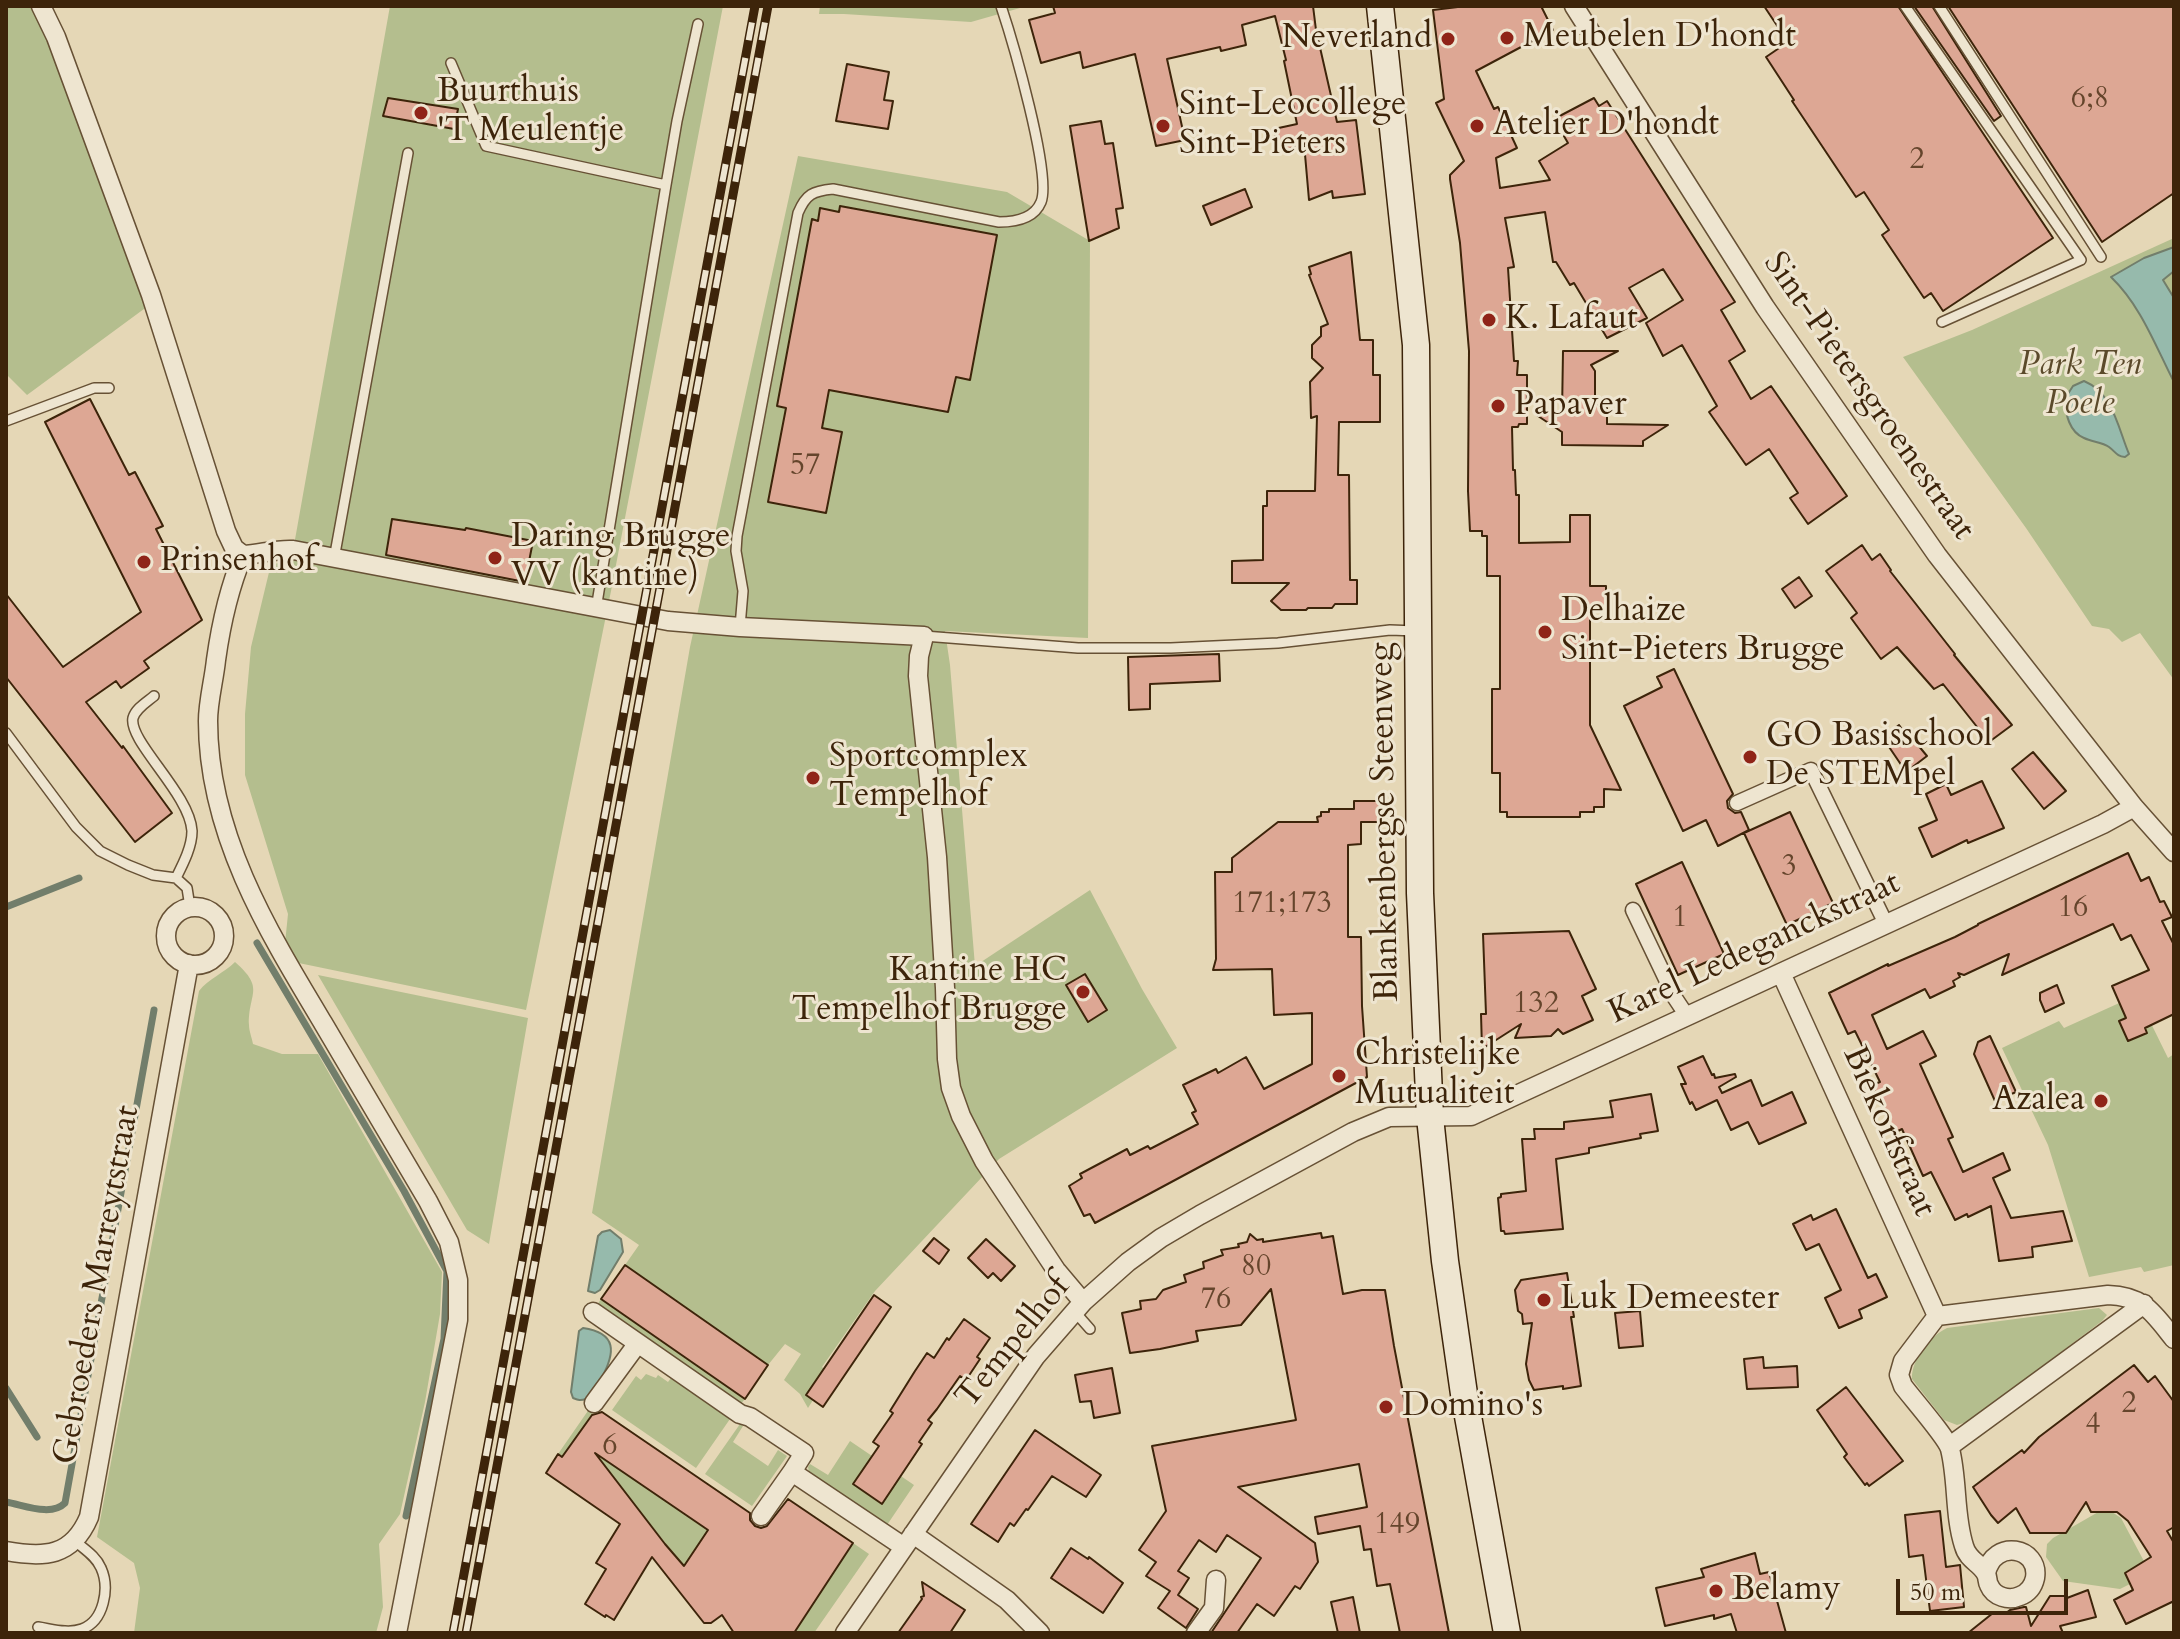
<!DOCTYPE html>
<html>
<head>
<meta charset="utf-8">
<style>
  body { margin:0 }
  #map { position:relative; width:2180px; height:1639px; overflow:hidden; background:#e5d7b6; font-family:Cardo,serif }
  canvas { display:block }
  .frame { position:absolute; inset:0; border:8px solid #3d240a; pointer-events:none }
  .scale { position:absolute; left:1896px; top:1579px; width:172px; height:36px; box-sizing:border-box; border:4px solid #3d240a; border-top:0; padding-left:10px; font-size:24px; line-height:28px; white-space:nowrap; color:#3d240a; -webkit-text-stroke:6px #eee5d0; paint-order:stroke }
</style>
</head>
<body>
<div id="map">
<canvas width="2180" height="1639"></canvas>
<div class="frame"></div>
<div class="scale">50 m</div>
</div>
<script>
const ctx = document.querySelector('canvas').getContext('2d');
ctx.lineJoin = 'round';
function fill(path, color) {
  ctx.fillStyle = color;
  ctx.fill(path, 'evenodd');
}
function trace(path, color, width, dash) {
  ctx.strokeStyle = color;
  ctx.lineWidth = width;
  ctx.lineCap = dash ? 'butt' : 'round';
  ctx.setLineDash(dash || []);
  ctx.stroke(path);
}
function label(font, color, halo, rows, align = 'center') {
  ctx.font = font + ' Cardo,serif';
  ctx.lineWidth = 6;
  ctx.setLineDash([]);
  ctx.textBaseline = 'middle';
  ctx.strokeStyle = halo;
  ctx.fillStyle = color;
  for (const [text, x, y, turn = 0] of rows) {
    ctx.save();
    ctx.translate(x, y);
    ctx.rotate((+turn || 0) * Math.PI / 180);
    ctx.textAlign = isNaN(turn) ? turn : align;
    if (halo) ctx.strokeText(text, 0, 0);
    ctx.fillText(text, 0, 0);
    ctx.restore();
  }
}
const green = new Path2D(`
  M6,6H33L50,42L148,306L27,395L6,374Z
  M390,6H723L611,591L526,1010L289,961L284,953L288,914L245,775V714L251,647L271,564L291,562Z
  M820,6H1027L971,22L844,14H819Z
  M798,156L1007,192L1090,241L1088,638L945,631L950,665L975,966L1090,890L1142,989L1177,1048L999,1159L875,1291L822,1367L824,1369L806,1395L813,1400L808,1408L800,1394L784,1380L801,1354L785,1344L768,1365L625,1265L639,1245L592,1213L690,647Z
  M2174,238V680L2140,633L2122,642L2109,629L2092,626L2026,528L1903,357L1972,330Z
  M235,962C266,989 248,993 249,1025C249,1031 252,1038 253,1044L282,1054H318L442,1272L440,1314L425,1402L400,1514L379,1544L383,1607L376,1633H134L140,1588L134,1563L97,1537L199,991C208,979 224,973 235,962Z
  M318,975L528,1018L489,1244L467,1230Z
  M2137,995L2168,1058L2174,1054V1265L2144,1272L2141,1267L2089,1277L2048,1145L2002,1048L2059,1021L2064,1028Z
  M601,1299L745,1399L738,1407L595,1308Z
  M2099,1308L2107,1315L2102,1321L1970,1421L1957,1425L1944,1420L1912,1379C1911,1360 1930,1336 1947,1328Z
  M646,1374L656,1378L658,1375L668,1382L671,1378L730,1419L696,1468L612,1410L636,1376L641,1380Z
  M592,1405L596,1408L575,1439L730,1499L684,1566L642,1514L558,1454Z
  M740,1424L743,1426L733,1442L768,1466L778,1450L787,1456L752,1506L705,1474Z
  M850,1441L875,1458L866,1465L854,1485L881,1504L892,1470L914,1485L887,1525L809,1472L808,1467L810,1464L828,1475Z
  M2100,1511L2112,1512L2121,1518L2146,1565L2140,1579L2120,1589L2063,1581L2046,1557L2047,1544L2053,1538Z
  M853,1543L869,1554L814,1633H794Z`);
const water = new Path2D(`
  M2174,247V271L2163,280L2174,298V382C2155,345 2141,306 2111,277L2144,258Z
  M2084,381C2113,393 2118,428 2129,454L2125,457C2116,456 2116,452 2109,447C2102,442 2092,442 2084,438C2069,432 2066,414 2064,400L2073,386Z
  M610,1230L621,1239L623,1252L600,1290L595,1293L588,1291L598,1236L602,1232Z
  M583,1328C617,1333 616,1352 601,1379C598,1386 593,1397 586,1399C580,1401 578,1400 573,1398L571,1392L579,1331Z`);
const stream = new Path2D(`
  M6,907L79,878
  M257,943L404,1191L447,1271L444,1339L406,1516
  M6,1388L37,1437
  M6,1502C24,1505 51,1517 65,1503L154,1010`);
const building = new Path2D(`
  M1053,6H1313L1316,30L1337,122L1356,120L1365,194L1333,198L1332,191L1309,200L1304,143L1280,153L1274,129L1297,124L1284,61L1286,60L1275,16L1242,25L1246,45L1221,51L1220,47L1167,59L1185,140L1156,146L1135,54L1083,68L1080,52L1041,63L1029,20L1055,13Z
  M1466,6H1541L1553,30L1476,71L1494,109L1498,107L1517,148L1496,158L1500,188L1550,180L1539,161L1568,143L1554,119L1594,98L1599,106L1607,101L1735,302L1721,310L1745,351L1729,361L1751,399L1771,386L1847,496L1808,524L1790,498L1798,493L1769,449L1746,465L1709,412L1717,406L1682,345L1663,356L1646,323L1683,300L1663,269L1629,288L1647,318L1607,338L1574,283L1570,285L1556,262H1553L1545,212L1505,218L1514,267L1508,268L1514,361H1518L1517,375H1527V424H1519L1518,427H1512L1513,470H1515L1516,495H1519V543L1570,542V515H1590V586H1606V609H1590V725L1621,790L1604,789V807H1594V812H1580V817H1507V812H1500V773H1492V689H1500V576H1487V536H1482V531H1470L1468,491L1469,351L1460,243L1450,179V175L1464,161L1436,103L1444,99L1433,10Z
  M1764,6H1898L2053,238L1943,311L1931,293L1924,298L1882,235L1889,230L1864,192L1856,197L1792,101L1794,100L1766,57L1788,42Z
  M1914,6H1932L2001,116L1994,121Z
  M1948,6H2174V193L2102,242Z
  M847,64L889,72L884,100L893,101L888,129L836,121Z
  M388,98L458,109L454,129L383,116Z
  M1101,121L1105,144L1113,143L1123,208L1116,209L1119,228L1089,241L1070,126Z
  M1245,189L1252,207L1211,225L1203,206Z
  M840,206L997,235L970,380L956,377L948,412L829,390L822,428L842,432L826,513L768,502L786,408L777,406L812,219L818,221L820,208L839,212Z
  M1351,252L1360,340H1373V375H1380V422H1339L1338,475H1349L1350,580H1357V604H1335L1332,608H1308L1306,610H1281L1271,601L1289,583H1232V561L1263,560V506H1267V491H1315L1317,416L1311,418L1310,382L1323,368L1312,358V345L1321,336V327L1328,324L1309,275L1311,274L1309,267Z
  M1563,351H1618L1591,365L1595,371V405H1607V424L1668,425L1643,441V446L1562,445V432L1535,414H1562Z
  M90,399L129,475L135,472L163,526L156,529L202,620L144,661L149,668L121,688L116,681L86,702L122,748L123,746L172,813L135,842L6,677V594L63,667L141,612L45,422Z
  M392,519L465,530L466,528L533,541L525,582L386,555Z
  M1862,545L1872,560L1880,554L1891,570L1890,571L1955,654L1954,655L2012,725L1989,742L1943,684L1934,689L1897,647L1881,659L1851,618L1857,613L1826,571Z
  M1799,577L1812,596L1795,608L1782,589Z
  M1219,654L1220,681L1150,684V709L1129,710L1128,657Z
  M1674,669L1733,794L1727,801L1728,808L1735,813L1741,812L1749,830L1718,846L1706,820L1683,831L1624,706L1662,687L1657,677Z
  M1899,725L1911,741L1913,739L1927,756L1906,772L1883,738Z
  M2033,752L2066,791L2044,809L2012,769Z
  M1982,781L2004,828L1968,843L1967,840L1932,857L1919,828L1937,820L1926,794L1946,784L1951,795Z
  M1354,801H1381V822H1361V844L1348,845V937H1361L1362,1006L1367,1077L1095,1223L1090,1214L1084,1216L1069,1186L1082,1178L1080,1174L1127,1149L1130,1155L1148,1146L1150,1149L1198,1124L1192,1113L1196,1111L1183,1085L1216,1069L1218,1073L1246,1057L1264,1089L1312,1064V1013L1274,1015L1272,969L1213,970L1216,959L1215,872H1232V858L1278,822H1318L1317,817L1321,816V812H1329V809H1354Z
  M1790,812L1833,903L1787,925L1744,833Z
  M2128,853L2141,881L2149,877L2160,902L2164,901L2172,917L2162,921L2174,945V1014L2145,1028L2147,1033L2128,1041L2119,1021L2126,1018L2112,986L2149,970L2131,935L2121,940L2113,924L2002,975L2009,954L1964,975L1958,973L1960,977L1953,981L1955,986L1930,998L1925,989L1872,1015L1887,1049L1923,1031L1936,1056L1920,1064L1953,1137L1948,1139L1963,1172L2003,1153L2010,1170L1993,1178L2011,1218L2063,1211L2072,1241L2032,1247L2033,1257L1999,1261L1991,1206L1968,1217L1967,1214L1955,1220L1931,1172L1923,1176L1902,1129L1894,1133L1872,1085L1880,1082L1855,1031L1848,1034L1829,993L1888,964V966L1955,937L1978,925V924Z
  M1682,862L1724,954L1678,975L1636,884Z
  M1569,931L1596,989L1582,996L1593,1020L1563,1034L1558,1029L1551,1036L1515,1038L1521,1024L1482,1049L1481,1014H1486L1483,934Z
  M1085,974L1107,1010L1088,1022L1066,985Z
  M2057,985L2064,1003L2045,1012L2040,1000V993Z
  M1990,1036L2016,1092L1995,1101L1974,1054L1978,1042Z
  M1703,1056L1712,1075L1714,1074L1715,1078L1735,1074L1736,1077L1719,1087L1722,1093L1751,1080L1762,1106L1792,1092L1806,1123L1759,1144L1748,1122L1731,1130L1717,1100L1696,1110L1692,1102L1690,1104L1681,1084H1686L1678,1067Z
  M1651,1094L1658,1131L1640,1134L1641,1138L1589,1148V1153L1556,1159L1563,1229L1505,1234L1504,1231H1501L1498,1198L1501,1197V1194L1526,1191L1522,1139H1535L1534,1129H1564V1122L1613,1117L1610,1101Z
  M1836,1209L1868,1278L1876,1274L1887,1297L1859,1310L1862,1318L1839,1328L1825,1298L1841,1290L1819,1244L1806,1250L1793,1224L1811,1215L1813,1220Z
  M1321,1233L1322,1238L1333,1236L1343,1294L1362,1290H1385L1394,1346L1449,1633H1400L1390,1584L1377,1586L1371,1549L1364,1550L1360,1526L1318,1534L1315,1517L1367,1507L1359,1464L1238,1487L1315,1543L1318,1562L1300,1589L1295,1586L1274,1616L1257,1604L1237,1633H1211L1261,1558L1227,1535L1216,1552L1199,1540L1178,1571L1189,1578L1178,1595L1198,1609L1186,1628L1158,1608L1170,1591L1146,1576L1156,1562L1139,1550L1166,1511L1152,1446L1296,1420L1271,1289L1241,1325L1196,1331L1198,1341L1160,1349L1130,1353L1122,1313L1141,1309L1140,1301L1156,1299L1163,1290L1186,1282L1184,1275L1204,1268L1203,1262L1223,1255L1221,1250L1239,1247L1238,1244L1247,1242L1250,1234L1257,1240L1263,1239V1242Z
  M934,1238L949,1250L939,1264L923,1251Z
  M986,1239L1015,1266L1001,1281L993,1273L988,1278L968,1258Z
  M625,1265L768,1365L745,1399L601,1299Z
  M1567,1273L1574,1317H1571L1581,1386L1563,1389V1386L1534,1390L1529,1380L1526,1364L1532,1323L1523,1324L1522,1314L1518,1311L1515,1290L1521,1280Z
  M874,1295L891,1307L823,1407L806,1395Z
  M1640,1311L1643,1346L1619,1348L1615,1313Z
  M964,1319L990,1338L977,1357L980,1359L966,1380L960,1376L937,1409L928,1420L932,1423L919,1442L922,1444L882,1504L853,1484L879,1446L873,1442L893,1413L890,1411L915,1371L927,1353L934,1358L947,1338L949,1340Z
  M1763,1357L1764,1368L1797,1366L1798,1387L1747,1389L1744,1359Z
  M2134,1365L2148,1382L2155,1376L2174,1402V1527L2167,1531L2174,1543V1601L2126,1624L2114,1600L2133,1590L2125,1573L2151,1557L2128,1521L2117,1512H2091L2086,1502L2066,1533H2030L2016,1508L1998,1523L1991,1515L1973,1487L2022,1450L2024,1453L2039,1437Z
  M1112,1368L1120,1413L1094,1418L1091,1401L1080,1402L1075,1375Z
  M1846,1387L1903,1461L1869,1486L1867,1483L1865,1485L1844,1457L1847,1454L1817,1410Z
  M602,1412L750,1513V1520L755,1526L761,1528L767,1526L788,1499L853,1543L794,1633H734L722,1615L711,1623H704L652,1557L614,1620L606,1615L605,1617L585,1604L606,1569L596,1563L620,1524L546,1473L558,1454L562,1457L592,1415ZM595,1453L708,1530L684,1566L665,1544Z
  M1035,1430L1101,1475L1086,1497L1052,1476L1028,1510L1026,1509L1014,1526L1010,1523L998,1542L971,1524Z
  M1940,1511L1946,1567L1960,1565L1964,1607L1930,1611L1923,1555L1909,1557L1905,1515Z
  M1071,1548L1088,1559L1089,1557L1123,1583L1103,1613L1051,1578Z
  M1755,1553L1760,1574L1769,1572L1786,1633H1737L1731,1614L1714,1619V1615L1665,1626L1656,1588L1704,1577L1701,1569Z
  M922,1582L965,1610L950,1633H898L922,1599L921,1597L924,1596Z
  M2088,1590L2096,1617L2060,1626L2063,1633H1968L1993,1613H2006L2010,1610L2024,1607H2026L2031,1626L2050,1596H2067V1598Z
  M1353,1597L1360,1633H1338L1331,1602Z`);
const service = new Path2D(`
  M1905,6L2081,260L1942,322
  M1939,6L2101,257
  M451,63L486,146L666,185L596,609
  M666,185L677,121L698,24
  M6,421L94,388H109
  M334,559L408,153
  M740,627L743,591L736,551L737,536L798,213C806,194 813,191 833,189L999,222C1015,222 1034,219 1041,202C1052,175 1012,39 1001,6
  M924,636L1078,648H1171L1278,643L1390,630L1416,631
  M154,696C147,702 136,708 133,718C128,741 190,794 192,831C192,847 183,864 176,878L187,888L190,907
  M6,733L76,827L100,851L128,865L153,875L176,878
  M1075,1312L1090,1329
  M38,1627C52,1629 68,1634 82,1629C104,1621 110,1588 101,1568C96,1556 84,1549 75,1541`);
const pedestrian = new Path2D(`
  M1737,803L1811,770L1886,924
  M1633,910L1675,998L1687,1016`);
const minor = new Path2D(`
  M41,6L56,37L151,295L226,531L234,548L243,555C261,554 275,549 293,550L668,621L740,627L924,636L919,656L918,676L937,857L945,988L947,1059L951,1088L961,1116L984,1161L1056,1270L1083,1302
  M1574,6L1765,307L1937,555L2134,807L2174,852
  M243,555C229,588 221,624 216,660C214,680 208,701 208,721C208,833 267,930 323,1023C358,1083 393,1142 428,1201L449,1242L458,1280V1320L397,1633
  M166 936a29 29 0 1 1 58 0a29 29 0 1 1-58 0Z
  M1781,973L1937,1316
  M593,1312L740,1414L750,1417L804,1453L792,1472
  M1937,1316L1903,1361L1899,1375L1903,1386C1912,1398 1947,1438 1950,1449C1958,1481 1954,1515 1964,1546C1968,1561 1981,1563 1986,1574C1988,1577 1987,1582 1989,1585C1994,1597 2009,1601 2020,1596C2028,1593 2033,1587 2035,1578C2040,1547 1994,1538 1986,1573
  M1937,1316L2108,1295C2144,1296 2153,1313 2174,1339
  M594,1403L638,1343
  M1950,1446L2144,1304
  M761,1516L792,1472L904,1547
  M913,1534L1007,1600L1040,1633
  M6,1551C44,1558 72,1557 89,1517L189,964
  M845,1633L1036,1356L1083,1302L1128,1262L1161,1238L1200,1215L1353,1132L1389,1117L1471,1116L2103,824L2134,807
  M1196,1633L1214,1608L1216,1580`);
const secondary = new Path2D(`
  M1380,6L1416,345L1420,893L1430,1117L1445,1261L1464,1394L1507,1633`);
const rail = new Path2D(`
  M453,1633L755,6
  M466,1633L768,6`);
const markers = [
  [1507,38,8,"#8f2418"],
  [1448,39,8,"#8f2418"],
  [421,113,8,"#8f2418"],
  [1163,126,8,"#8f2418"],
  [1477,126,8,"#8f2418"],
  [1489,320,8,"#8f2418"],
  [1498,406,8,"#8f2418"],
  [495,558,8,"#8f2418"],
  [144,562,8,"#8f2418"],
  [1545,632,8,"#8f2418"],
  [1750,757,8,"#8f2418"],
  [813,778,8,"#8f2418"],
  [1083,992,8,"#8f2418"],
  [1339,1076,8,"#8f2418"],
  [2101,1101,8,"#8f2418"],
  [1544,1300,8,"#8f2418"],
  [1386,1407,8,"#8f2418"],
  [1716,1591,8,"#8f2418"]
];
const numberNames = [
  ["6;8",2090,100],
  ["2",1917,161],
  ["57",805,467],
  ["3",1789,868],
  ["171;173",1282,905],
  ["16",2073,909],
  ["1",1680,919],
  ["132",1536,1005],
  ["80",1256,1268],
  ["76",1216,1301],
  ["2",2129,1405],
  ["4",2093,1426],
  ["6",610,1447],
  ["149",1397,1526]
];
const poiNames = [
  ["Meubelen D'hondt",1523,38],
  ["Neverland",1432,39,"right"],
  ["Buurthuis",437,93],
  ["'T Meulentje",437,132],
  ["Sint-Leocollege",1179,106],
  ["Sint-Pieters",1179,145],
  ["Atelier D'hondt",1493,126],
  ["K. Lafaut",1505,320],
  ["Papaver",1514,406],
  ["Daring Brugge",511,538],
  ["VV (kantine)",511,577],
  ["Prinsenhof",160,562],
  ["Delhaize",1561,612],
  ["Sint-Pieters Brugge",1561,651],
  ["GO Basisschool",1766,737],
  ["De STEMpel",1766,776],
  ["Sportcomplex",829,758],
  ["Tempelhof",829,797],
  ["Kantine HC",1067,972,"right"],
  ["Tempelhof Brugge",1067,1011,"right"],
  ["Christelijke",1355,1056],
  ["Mutualiteit",1355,1095],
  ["Azalea",2085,1101,"right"],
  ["Luk Demeester",1560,1300],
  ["Domino's",1402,1407],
  ["Belamy",1732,1591]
];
const parkNames = [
  ["Park Ten",2080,366],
  ["Poele",2080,405]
];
const streetNames = [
  ["Sint-Pietersgroenestraat",1868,397,55],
  ["Blankenbergse Steenweg",1386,822,-91],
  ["Karel Ledeganckstraat",1755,949,-25],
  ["Biekorfstraat",1888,1132,66],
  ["Gebroeders Marreytstraat",98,1285,-80],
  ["Tempelhof",1014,1343,-51]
];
fill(green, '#b4be8e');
fill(water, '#96baac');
trace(water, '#727e6b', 2);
trace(stream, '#727e6b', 7);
fill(building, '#dda794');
trace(building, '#3d240a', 2);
trace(service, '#675135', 12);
trace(pedestrian, '#675135', 17);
trace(minor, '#675135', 21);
trace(secondary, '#3d240a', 29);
trace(service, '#eee5d0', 9);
trace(pedestrian, '#eee5d0', 14);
trace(minor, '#eee5d0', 18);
trace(secondary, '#eee5d0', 26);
trace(rail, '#3d240a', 9);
trace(rail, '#eee5d0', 6, [18]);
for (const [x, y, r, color] of markers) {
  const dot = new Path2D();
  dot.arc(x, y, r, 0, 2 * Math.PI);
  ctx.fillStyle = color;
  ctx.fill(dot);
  trace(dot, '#eee5d0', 3);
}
label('30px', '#65452c', null, numberNames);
label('34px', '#3d240a', '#eee5d0', poiNames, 'left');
label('italic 34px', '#5b4a2b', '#eee5d0', parkNames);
label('34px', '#3d240a', '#eee5d0', streetNames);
</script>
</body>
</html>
